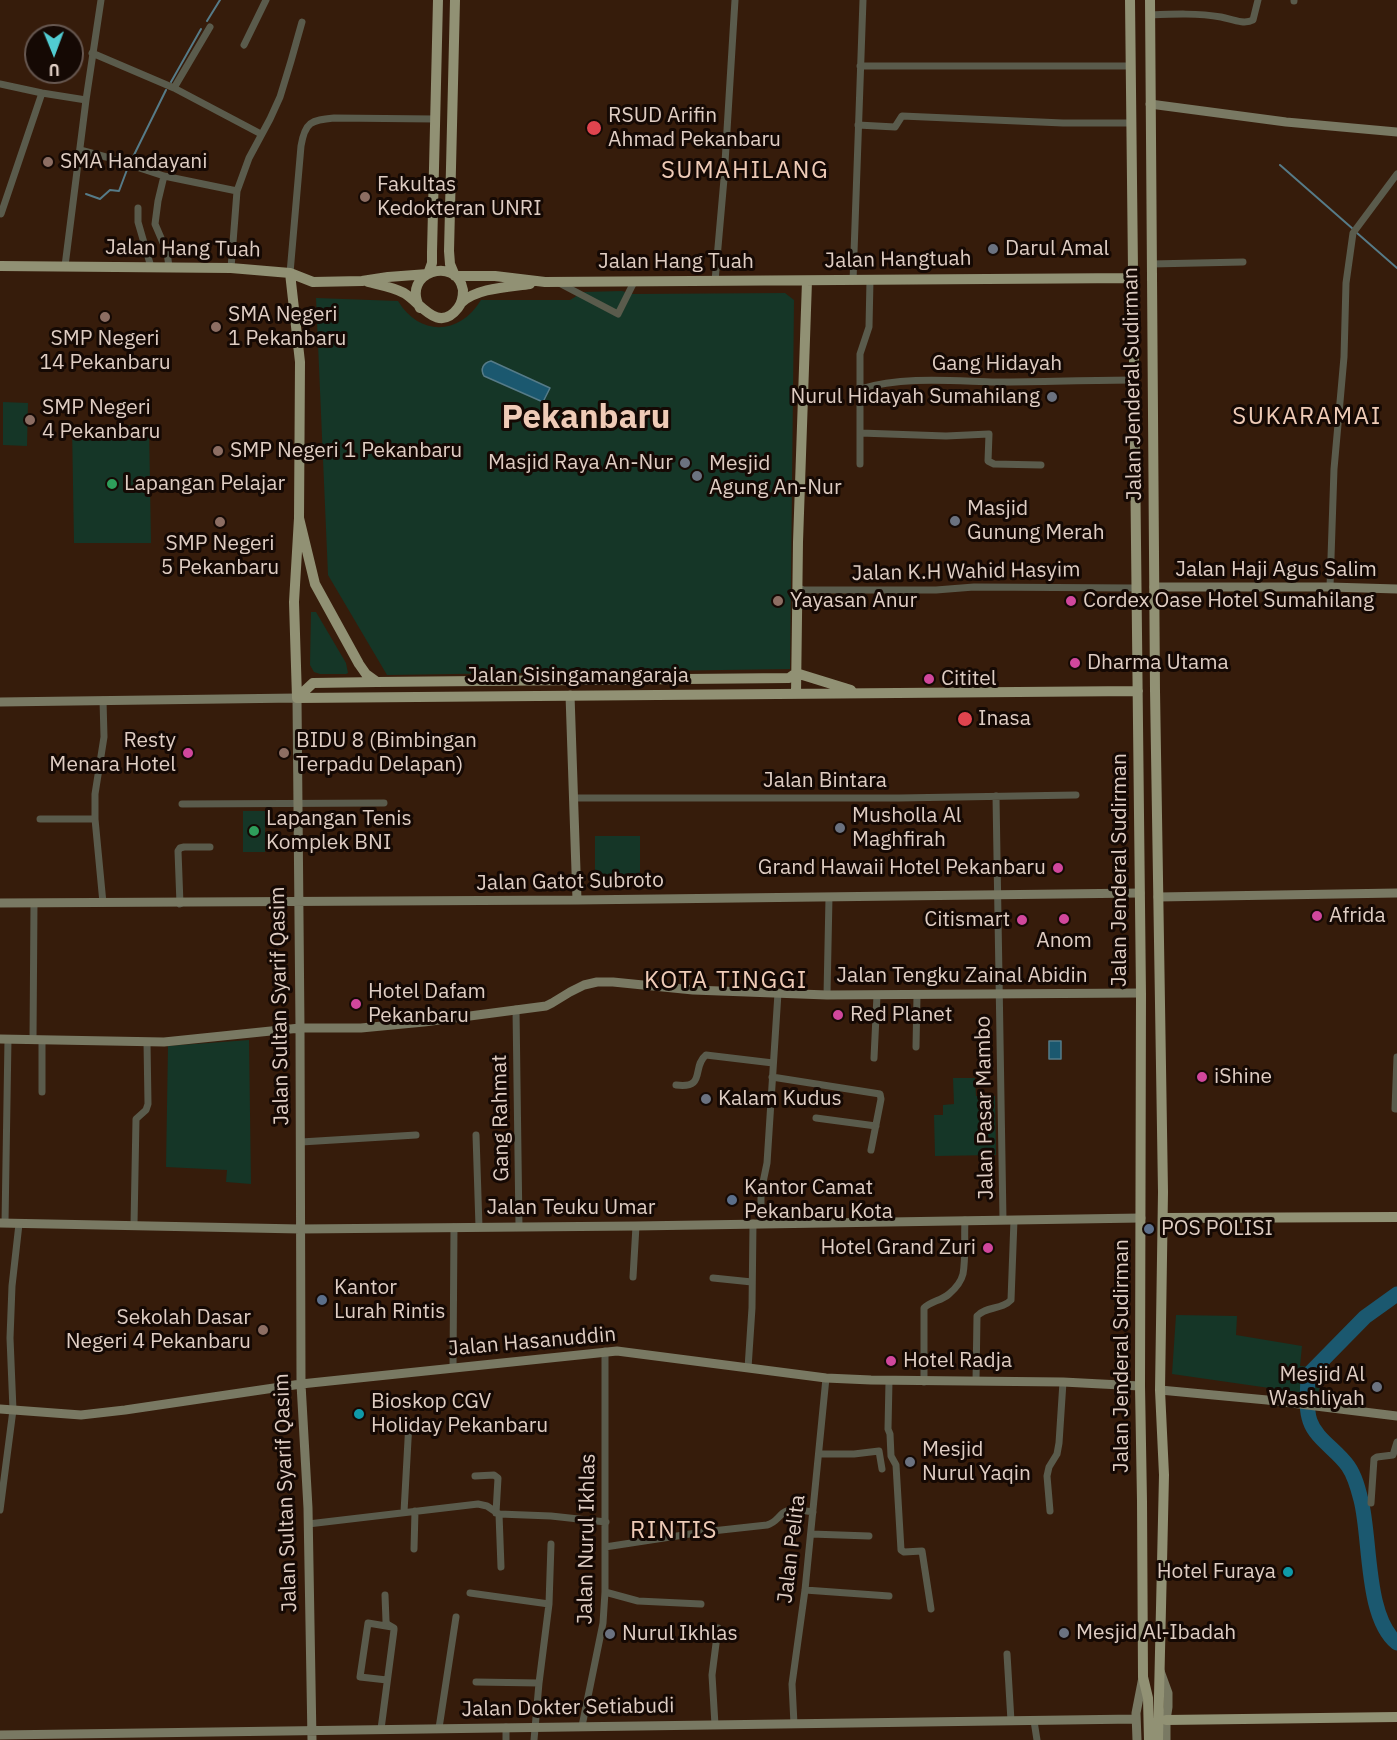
<!DOCTYPE html>
<html>
<head>
<meta charset="utf-8">
<style>
  body { margin:0 }
  #map { position:relative; width:1397px; height:1740px; overflow:hidden; background:#361c0b; font-family:"IBM Plex Sans",sans-serif }
  canvas { display:block }
  .north { position:absolute; left:24px; top:24px; width:60px; height:60px; box-sizing:border-box; background:#150904; border:2px solid #665750; border-radius:50%; rotate:179deg; font-size:16px; font-weight:700; line-height:24px; text-align:center; color:#dfcdc3 }
  .north::after { content:''; display:block; margin:auto; width:21px; height:27px; background:#51ccd2; clip-path:polygon(50% 0,100% 100%,50% 72%,0 100%) }
</style>
</head>
<body>
<div id="map">
<canvas width="1397" height="1740"></canvas>
<div class="north">U</div>
</div>
<script>
const ctx = document.querySelector('canvas').getContext('2d');
ctx.lineJoin = 'round';
function fill(path, color) {
  ctx.fillStyle = color;
  ctx.fill(path, 'evenodd');
}
function trace(path, color, width, dash) {
  ctx.strokeStyle = color;
  ctx.lineWidth = width;
  ctx.lineCap = dash ? 'butt' : 'round';
  ctx.setLineDash(dash || []);
  ctx.stroke(path);
}
function label(font, color, halo, rows, align = 'center') {
  ctx.font = font + ' "IBM Plex Sans",sans-serif';
  ctx.lineWidth = 6;
  ctx.setLineDash([]);
  ctx.textBaseline = 'middle';
  ctx.strokeStyle = halo;
  ctx.fillStyle = color;
  for (const [text, x, y, turn = 0] of rows) {
    ctx.save();
    ctx.translate(x, y);
    ctx.rotate((+turn || 0) * Math.PI / 180);
    ctx.textAlign = isNaN(turn) ? turn : align;
    if (halo) ctx.strokeText(text, 0, 0);
    ctx.fillText(text, 0, 0);
    ctx.restore();
  }
}
const green = new Path2D(`
  M622,291L633,294L785,293L794,300L790,669L387,675L328,575L316,298L398,301C420,337 460,335 481,300H570L583,292Z
  M3,402L28,403L27,446L3,445Z
  M149,425L151,543H74L72,426Z
  M311,612H316L346,663L348,673L346,674H320L314,672L310,665Z
  M243,811H265V852H243Z
  M595,836H640V881L595,882Z
  M249,1040L251,1184L226,1182L227,1170L166,1167L168,1046Z
  M953,1078H975L976,1096H995L996,1155L935,1156L934,1115H943V1105L954,1104Z
  M1176,1315L1237,1316L1236,1335L1302,1346L1300,1366L1332,1368C1326,1375 1319,1386 1318,1395L1172,1374Z`);
const water = new Path2D(`
  M491,361L550,388L543,402L484,376C480,369 483,363 491,361Z
  M1049,1041H1061V1059H1049Z`);
const stream = new Path2D(`
  M207,21L220,0
  M171,82L201,29
  M130,163L166,90
  M1280,165L1353,229
  M86,194L100,199L110,190L119,191L128,167
  M1357,233L1397,268`);
const river = new Path2D(`
  M1397,1294L1365,1317L1308,1375C1308,1389 1305,1407 1310,1421C1316,1439 1337,1450 1348,1466C1355,1476 1358,1488 1361,1500C1371,1539 1365,1617 1397,1643`);
const street = new Path2D(`
  M1294,0V1
  M1150,15C1174,14 1198,13 1221,17C1231,19 1244,25 1253,20L1258,0
  M244,45L266,0
  M92,53L174,88L261,134
  M860,66H1131
  M0,84L42,93L86,100
  M174,88L210,27
  M858,125L895,127L902,116L1063,123H1132
  M80,150L106,157L164,176L237,191
  M164,176L158,201L155,224L167,252L169,267
  M138,208V222L151,267
  M1,214L42,93
  M1151,264L1243,262
  M65,266L86,100L101,0
  M231,268L237,191L249,158L270,119L280,97L291,61L302,22
  M290,273L301,146C305,122 311,120 334,118L435,119
  M715,281L724,179L735,0
  M853,281L863,0
  M559,283L618,314L634,282
  M860,389C905,376 951,381 997,382C1043,382 1089,380 1135,380
  M860,433L946,436L989,434L988,461L994,464L1041,465
  M860,464V354L869,327L870,280
  M797,587L803,590H936L974,587L1136,588
  M1330,587L1334,469L1344,357L1346,283L1353,233L1397,174
  M996,796L1003,1220
  M574,798H899L1076,795
  M182,804L384,803
  M40,819H95
  M103,903L95,819V794L104,737L103,700
  M180,904L178,851L180,848L184,847H210
  M827,995L829,897
  M516,1009L519,1227
  M33,1039L34,904
  M916,1047L917,995
  M1397,1057L1395,1109H1397
  M874,1058L877,995
  M772,1077L880,1094L881,1099L871,1150
  M676,1085C707,1089 691,1067 706,1055L773,1063
  M42,1092V1040
  M816,1118L876,1126
  M476,1135L479,1227
  M301,1142L416,1135
  M5,1223L8,1039
  M761,1223V1192L767,1163L778,993
  M134,1225L136,1119L146,1110L148,1104L147,1042
  M633,1277L636,1226
  M713,1278L752,1282
  M453,1367L454,1227
  M748,1368L752,1308L753,1223
  M889,1381L888,1429L890,1434L891,1456L896,1465L901,1550L904,1552L922,1551L931,1609
  M976,1381L977,1316C986,1306 1002,1310 1011,1300L1014,1220
  M924,1382V1308C931,1301 941,1301 949,1294C955,1289 961,1282 963,1274C966,1257 964,1238 965,1220
  M820,1454H854L879,1451L882,1469
  M475,1476L494,1475L498,1478L496,1513
  M1371,1503L1374,1459L1377,1457L1393,1455L1397,1442
  M0,1510L13,1410L10,1338L12,1286L19,1224
  M1050,1511L1047,1476L1049,1467L1057,1454L1059,1443L1063,1382
  M404,1512L409,1422
  M499,1514L501,1567
  M308,1524L478,1504L487,1506L499,1514L551,1516L606,1522
  M811,1534L869,1536
  M605,1547L703,1532L767,1525C775,1523 777,1518 783,1513C791,1507 804,1511 813,1512
  M414,1549L415,1511
  M805,1590L889,1596
  M605,1592L638,1601L701,1604
  M470,1593L549,1604
  M1007,1654L1011,1721
  M387,1680L360,1677L368,1623L392,1627
  M476,1682L539,1683
  M1034,1721L1037,1740
  M794,1724L792,1684L805,1590L826,1378
  M715,1725L712,1675L718,1628
  M582,1726L603,1623L605,1592V1351
  M439,1728L456,1617
  M381,1729L394,1630V1628L387,1624L386,1621L385,1595
  M506,1740V1727
  M534,1740L539,1683L549,1604L551,1544`);
const secondary = new Path2D(`
  M1150,104L1286,122L1397,132
  M1154,587H1330L1397,589
  M570,695L577,900
  M0,702L297,698L300,1028L301,1384L308,1508L312,1740
  M1158,897L1397,893
  M0,903L577,900L1140,893
  M0,1039L164,1042L300,1028H361L424,1022L546,1006L552,1003L570,992L584,985L597,982H613L693,990L827,995L1141,993
  M0,1223L300,1229L636,1226L1141,1218
  M1160,1390L1267,1400L1397,1416
  M0,1409L81,1415L125,1410L301,1384L617,1351L826,1378L871,1380L1063,1382L1140,1386
  M1160,1671L1168,1693V1707L1166,1720V1740
  M0,1735L1136,1719
  M1137,1740L1136,1713L1143,1677`);
const primary = new Path2D(`
  M1130,0L1141,993L1140,1386L1142,1501L1143,1677L1148,1698L1149,1740
  M1150,0L1155,690L1163,1192L1160,1390L1164,1475L1158,1740
  M0,266L231,268L290,273L313,282L362,281L388,277L428,274
  M290,273L300,362L299,518L294,602L297,698
  M428,274L432,263V252L438,0
  M455,276H495L545,282L1134,278
  M455,276L450,264L449,251L455,0
  M368,282C380,285 393,287 404,293C421,303 438,334 458,308C462,303 463,297 463,290C457,255 400,272 420,308
  M461,303C476,288 509,287 530,284
  M299,518L315,584L359,664L366,674L377,682L789,678L796,673L851,690
  M796,694L798,542L807,281
  M297,698L1138,691
  M297,698L313,683L377,682
  M1163,1218L1397,1217
  M1166,1720L1397,1717`);
const markers = [
  [594,128,8,"#e0444e"],
  [48,162,6,"#8d6e63"],
  [365,197,6,"#8d6e63"],
  [993,249,6,"#6b7280"],
  [105,317,6,"#8d6e63"],
  [216,327,6,"#8d6e63"],
  [1052,397,6,"#6b7280"],
  [30,420,6,"#8d6e63"],
  [218,451,6,"#8d6e63"],
  [685,463,6,"#6b7280"],
  [697,476,6,"#6b7280"],
  [112,484,6,"#2e9e5b"],
  [955,521,6,"#6b7280"],
  [220,522,6,"#8d6e63"],
  [778,601,6,"#8d6e63"],
  [1071,601,6,"#d1479c"],
  [1075,663,6,"#d1479c"],
  [929,679,6,"#d1479c"],
  [965,719,8,"#e0444e"],
  [188,753,6,"#d1479c"],
  [284,753,6,"#8d6e63"],
  [840,828,6,"#6b7280"],
  [254,831,6,"#2e9e5b"],
  [1058,868,6,"#d1479c"],
  [1317,916,6,"#d1479c"],
  [1064,919,6,"#d1479c"],
  [1022,920,6,"#d1479c"],
  [356,1004,6,"#d1479c"],
  [838,1015,6,"#d1479c"],
  [1202,1077,6,"#d1479c"],
  [706,1099,6,"#6b7280"],
  [732,1200,6,"#5c6f8a"],
  [1149,1229,6,"#5c6f8a"],
  [988,1248,6,"#d1479c"],
  [322,1300,6,"#5c6f8a"],
  [263,1330,6,"#8d6e63"],
  [891,1361,6,"#d1479c"],
  [1377,1387,6,"#6b7280"],
  [359,1414,6,"#0f9aa8"],
  [910,1462,6,"#6b7280"],
  [1288,1572,6,"#0f9aa8"],
  [1064,1633,6,"#6b7280"],
  [610,1634,6,"#6b7280"]
];
const poiNames = [
  ["RSUD Arifin",608,116],
  ["Ahmad Pekanbaru",608,140],
  ["SMA Handayani",60,162],
  ["Fakultas",377,185],
  ["Kedokteran UNRI",377,209],
  ["Darul Amal",1005,249],
  ["SMA Negeri",228,315],
  ["1 Pekanbaru",228,339],
  ["SMP Negeri",105,339,"center"],
  ["14 Pekanbaru",105,363,"center"],
  ["Nurul Hidayah Sumahilang",1040,397,"right"],
  ["SMP Negeri",42,408],
  ["4 Pekanbaru",42,432],
  ["SMP Negeri 1 Pekanbaru",230,451],
  ["Masjid Raya An-Nur",673,463,"right"],
  ["Mesjid",709,464],
  ["Agung An-Nur",709,488],
  ["Lapangan Pelajar",124,484],
  ["Masjid",967,509],
  ["Gunung Merah",967,533],
  ["SMP Negeri",220,544,"center"],
  ["5 Pekanbaru",220,568,"center"],
  ["Yayasan Anur",790,601],
  ["Cordex Oase Hotel Sumahilang",1083,601],
  ["Dharma Utama",1087,663],
  ["Cititel",941,679],
  ["Inasa",978,719],
  ["Resty",176,741,"right"],
  ["Menara Hotel",176,765,"right"],
  ["BIDU 8 (Bimbingan",296,741],
  ["Terpadu Delapan)",296,765],
  ["Musholla Al",852,816],
  ["Maghfirah",852,840],
  ["Lapangan Tenis",266,819],
  ["Komplek BNI",266,843],
  ["Grand Hawaii Hotel Pekanbaru",1046,868,"right"],
  ["Afrida",1329,916],
  ["Citismart",1010,920,"right"],
  ["Anom",1064,941,"center"],
  ["Hotel Dafam",368,992],
  ["Pekanbaru",368,1016],
  ["Red Planet",850,1015],
  ["iShine",1214,1077],
  ["Kalam Kudus",718,1099],
  ["Kantor Camat",744,1188],
  ["Pekanbaru Kota",744,1212],
  ["POS POLISI",1161,1229],
  ["Hotel Grand Zuri",976,1248,"right"],
  ["Kantor",334,1288],
  ["Lurah Rintis",334,1312],
  ["Sekolah Dasar",251,1318,"right"],
  ["Negeri 4 Pekanbaru",251,1342,"right"],
  ["Hotel Radja",903,1361],
  ["Mesjid Al",1365,1375,"right"],
  ["Washliyah",1365,1399,"right"],
  ["Bioskop CGV",371,1402],
  ["Holiday Pekanbaru",371,1426],
  ["Mesjid",922,1450],
  ["Nurul Yaqin",922,1474],
  ["Hotel Furaya",1276,1572,"right"],
  ["Mesjid Al-Ibadah",1076,1633],
  ["Nurul Ikhlas",622,1634]
];
const streetNames = [
  ["Jalan Hang Tuah",183,249,1],
  ["Jalan Hangtuah",898,260,-1],
  ["Jalan Hang Tuah",676,262],
  ["Gang Hidayah",997,364],
  ["Jalan Jenderal Sudirman",1133,384,-91],
  ["Jalan Haji Agus Salim",1276,570],
  ["Jalan K.H Wahid Hasyim",966,572,-1],
  ["Jalan Sisingamangaraja",578,676],
  ["Jalan Bintara",825,781],
  ["Jalan Jenderal Sudirman",1120,870,-90],
  ["Jalan Gatot Subroto",570,882,-1],
  ["Jalan Tengku Zainal Abidin",962,976],
  ["Jalan Sultan Syarif Qasim",280,1006,-91],
  ["Jalan Pasar Mambo",985,1108,-91],
  ["Gang Rahmat",501,1118,-91],
  ["Jalan Teuku Umar",571,1208],
  ["Jalan Hasanuddin",532,1342,-5],
  ["Jalan Jenderal Sudirman",1122,1356,-90],
  ["Jalan Sultan Syarif Qasim",286,1493,-92],
  ["Jalan Nurul Ikhlas",587,1539,-89],
  ["Jalan Pelita",792,1549,-83],
  ["Jalan Dokter Setiabudi",568,1708,-1]
];
const quarterNames = [
  ["SUMAHILANG",745,171],
  ["SUKARAMAI",1307,417],
  ["KOTA TINGGI",726,981],
  ["RINTIS",674,1531]
];
const townNames = [
  ["Pekanbaru",586,418]
];
fill(green, '#153627');
fill(water, '#1b586f');
trace(water, '#567b88', 1.5);
trace(stream, '#567b88', 2);
trace(river, '#1b586f', 15);
trace(street, '#5a5b4c', 7);
trace(secondary, '#797963', 9);
trace(primary, '#919174', 10);
for (const [x, y, r, color] of markers) {
  const dot = new Path2D();
  dot.arc(x, y, r, 0, 2 * Math.PI);
  ctx.fillStyle = color;
  ctx.fill(dot);
  trace(dot, '#150904', 2);
}
label('21px', '#dfcdc3', '#150904', poiNames, 'left');
label('21px', '#dfcdc3', '#150904', streetNames);
ctx.letterSpacing = '1.5px';
label('24px', '#efcbb7', '#150904', quarterNames);
ctx.letterSpacing = '0px';
label('bold 33px', '#efcbb7', '#150904', townNames);
</script>
</body>
</html>
